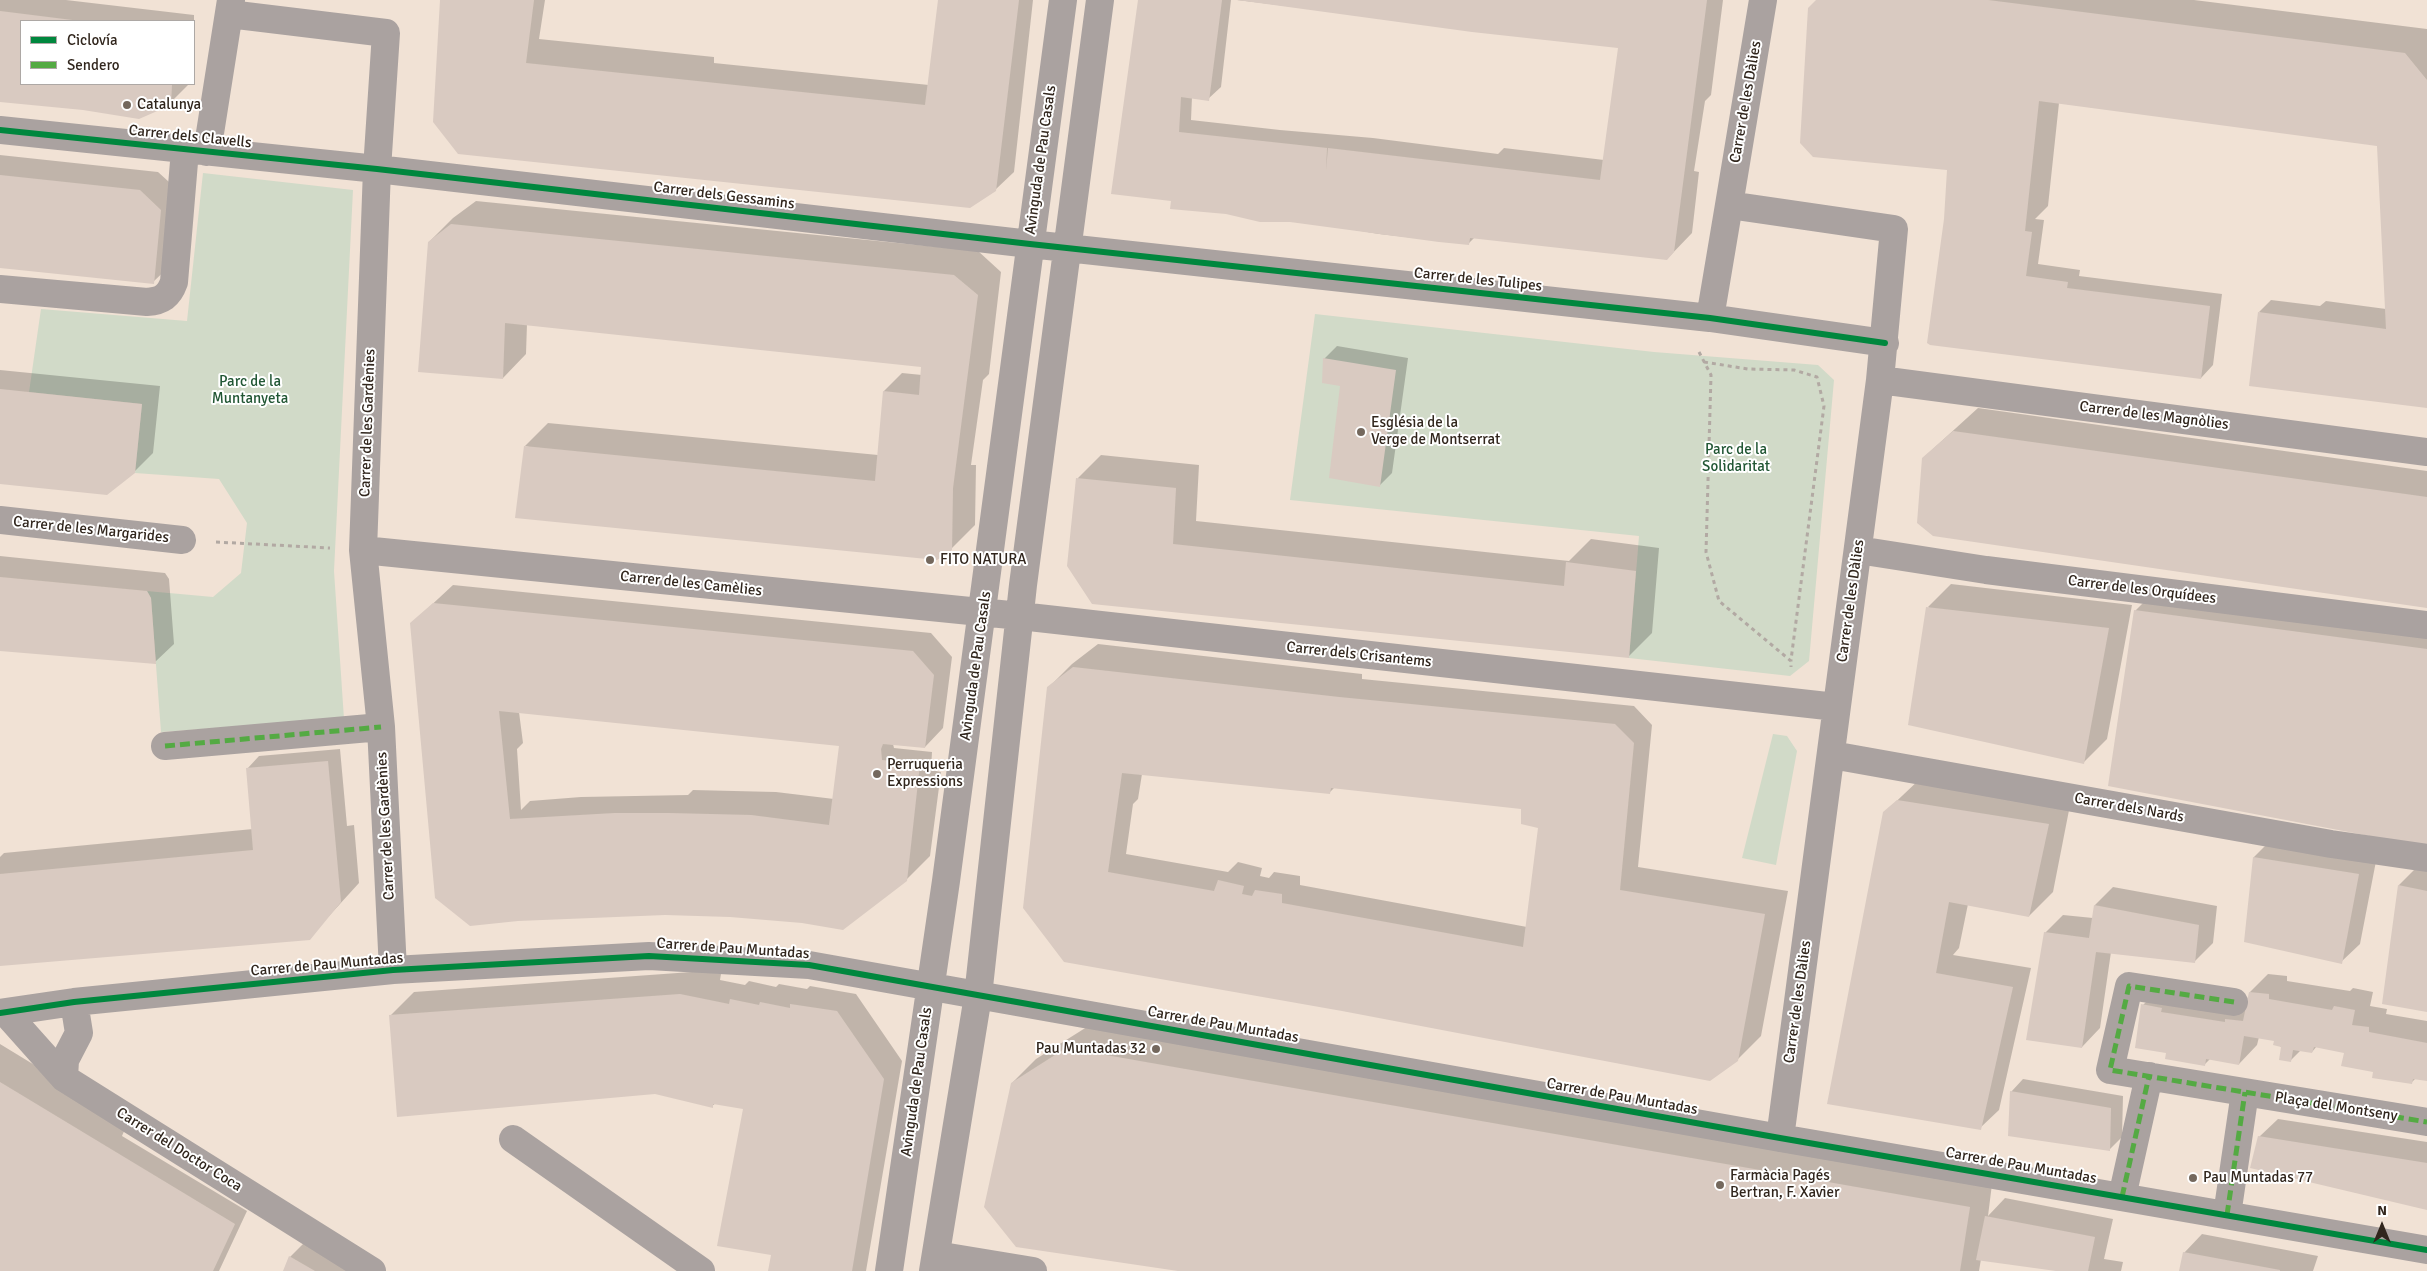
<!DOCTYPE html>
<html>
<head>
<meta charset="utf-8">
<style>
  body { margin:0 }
  #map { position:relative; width:2427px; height:1271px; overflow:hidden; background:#f1e2d5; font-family:Signika,sans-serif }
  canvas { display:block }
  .legend { position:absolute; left:20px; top:20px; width:175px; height:65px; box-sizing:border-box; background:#fff; border:1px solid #ada8a5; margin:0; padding:6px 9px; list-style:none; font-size:15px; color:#31261d }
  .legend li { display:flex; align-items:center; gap:10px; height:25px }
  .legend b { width:25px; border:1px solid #ada8a5 }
  .north { position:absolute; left:2357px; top:1201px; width:50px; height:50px; -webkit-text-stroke:4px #fff; paint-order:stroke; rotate:0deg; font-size:14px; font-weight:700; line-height:20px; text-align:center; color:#31261d }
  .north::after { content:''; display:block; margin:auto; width:18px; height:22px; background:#31261d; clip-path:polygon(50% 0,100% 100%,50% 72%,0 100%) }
</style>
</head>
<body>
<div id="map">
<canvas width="2427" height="1271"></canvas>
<ul class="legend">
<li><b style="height:6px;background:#00873e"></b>Ciclovía</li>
<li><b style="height:6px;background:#54aa43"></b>Sendero</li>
</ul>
<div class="north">N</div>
</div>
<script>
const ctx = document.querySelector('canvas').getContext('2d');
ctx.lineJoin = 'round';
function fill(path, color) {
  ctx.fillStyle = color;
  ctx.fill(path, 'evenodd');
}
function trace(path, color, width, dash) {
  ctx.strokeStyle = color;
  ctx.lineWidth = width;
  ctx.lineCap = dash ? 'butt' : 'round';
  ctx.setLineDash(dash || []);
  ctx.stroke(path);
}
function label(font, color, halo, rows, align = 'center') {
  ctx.font = font + ' Signika,sans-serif';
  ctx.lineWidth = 4;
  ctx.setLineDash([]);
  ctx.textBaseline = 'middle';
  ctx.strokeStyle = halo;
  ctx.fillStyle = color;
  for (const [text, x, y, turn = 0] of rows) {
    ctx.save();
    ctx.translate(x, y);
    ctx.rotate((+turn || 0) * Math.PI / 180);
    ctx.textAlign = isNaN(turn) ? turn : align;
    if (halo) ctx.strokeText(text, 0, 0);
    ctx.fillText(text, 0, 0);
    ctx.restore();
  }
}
const green = new Path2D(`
  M203,173L353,190L334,571L344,719L161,732L151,598L147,591L213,597L241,573L247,523L219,479L135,473L142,404L29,392L41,309L187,321Z
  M1315,314L1654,352L1818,365L1834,380L1809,661L1790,676L1629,658L1639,536L1290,500Z
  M1773,734L1787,736L1797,751L1776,865L1742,858Z`);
const shadow = new Path2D(`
  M0,0H66L194,15V21H21V84L188,85L170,103L83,109L0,101Z
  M442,0H545L539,39L714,57V63L929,85L940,0H1033L1014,172L995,190L459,152Z
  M1139,0H1231L1221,87L1208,99L1192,97L1191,120L1280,130L1373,138L1498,154L1504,148L1604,160L1619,47L1237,0H1723L1711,95L1705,101L1694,171L1699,172L1692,233L1667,259L1475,237L1468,244L1379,234L1172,200Z
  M1818,0H2194L2427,29V407L2259,312L2271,300L2320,306L2326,301L2386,309L2378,145L2059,103L2048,206L2035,219L2044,220L2038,264L2080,270L2079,276L2222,294L2213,365L2201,378L1995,352L1945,219L1949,169Z
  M0,155L158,172L179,191L172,264L153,282L0,266Z
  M476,201L978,251L1001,272L989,374L983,380L971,465H976L975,525L951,549L525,446L548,423L878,455L884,391L902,373L922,375L923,366L527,324L526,354L503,378L429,242L453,218Z
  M1337,346L1408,358L1392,473L1379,486L1341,385L1324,359Z
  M0,370L160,386L153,453L134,472L0,483Z
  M1978,408L2427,471V606L1923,458Z
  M1101,455L1199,465L1196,521L1569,561L1591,539L1659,548L1652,633L1628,657L1093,603L1078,478Z
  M0,556L165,573L169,579L174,644L155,662L0,649Z
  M1951,584L2132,605L2107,739L2084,762L1928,607Z
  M453,585L931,633L952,657L943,728L925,747L893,744L894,748L932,752L931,770L941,772L930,856L906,880L803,922L730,916L664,914L518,919L411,624ZM519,712L840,745L834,799L776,792L693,790L688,795L581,797L530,801L521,810L517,749L523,743Z
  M2159,587L2427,622V845L2135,611Z
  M1098,644L1362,674V679L1634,706L1652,725L1638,867L1788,891L1761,1036L1737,1060L1342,1010L1065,961L1048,688L1072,664ZM1142,774L1330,792L1335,787L1523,808L1540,827L1527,927L1300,885V876L1274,872L1269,878L1260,876L1262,868L1238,862L1228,872L1126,854L1133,804L1138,799Z
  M340,749L347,826L354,825L359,883L309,938L0,965V857L4,853L253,829L247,769L259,756Z
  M1922,777L2071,800L2053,892L2029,916L1968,904L1959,948L1953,955L2031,968L1999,1110L1980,1128L1884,813Z
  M2272,839L2377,856L2360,944L2341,962L2245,941L2254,857Z
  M2417,867L2427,869V1011L2399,885Z
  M2113,887L2217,906L2213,943L2194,962L2111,952L2100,1028L2082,1047L2045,933L2063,915L2093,918L2095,905Z
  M705,971L721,974L720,980L745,985L749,981L776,987L779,984L807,989L810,986L856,994L902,1061L866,1271H769L772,1254L744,1108L716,1103L712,1106L390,1016L414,992Z
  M2268,974L2287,976V981L2350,991L2353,988L2373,992L2370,1006L2387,1009L2386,1014L2427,1021V1080L2416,1078L2411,1083L2375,1071L2345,1052L2317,1046L2312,1052L2301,1050L2290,1061L2276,1040L2259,1037L2257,1045L2239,1064L2210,1059L2205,1064L2167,1052L2143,1005L2161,987L2248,1001L2250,992Z
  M1090,1025L1992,1184L1988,1216L2005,1198L2113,1219L2104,1259L2123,1262L2121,1271H2065L1981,1259L1979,1271H1187L1012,1083L1036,1059Z
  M0,1044L128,1122L122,1136L247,1211L219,1271H0Z
  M2023,1079L2123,1096L2122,1137L2110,1149L2011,1092Z
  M2278,1119L2427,1142V1209L2259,1137Z
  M2202,1234L2318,1256L2313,1271H2180L2184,1253Z
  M309,1238L363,1271H284L290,1257Z`);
const building = new Path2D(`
  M440,0H534L526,63L925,105L938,0H1019L996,191L970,208L458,154L433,122Z
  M1138,0H1222L1209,101L1181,97L1179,132L1327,148L1326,171L1328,148L1600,180L1618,48L1472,32L1237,0H1707L1674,252L1667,260L1470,238L1469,245L1439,242L1290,222H1260L1226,214L1170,209L1171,201L1111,194Z
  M1816,0H1988L2405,53L2427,80V408L2249,386L2258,312L2386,329L2377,146L2039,101L2025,231L2032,232L2026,276L2068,282L2067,288L2210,306L2201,379L1930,345L1927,343L1944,219L1947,170L1813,157L1800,143L1808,8Z
  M0,11L72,20L21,21V84H172L171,105L139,119L83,110L0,102Z
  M0,175L140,190L161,210L154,284L0,268Z
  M451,224L954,275L978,295L953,488L952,550L937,560L515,518L524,446L875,481L883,391L919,395L921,367L505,323L503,379L418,372L428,242Z
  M1323,358L1396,370L1380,487L1329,478L1340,386L1322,383Z
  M0,389L142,404L135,473L107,495L0,484Z
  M1953,431L2427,497V608L1933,536L1917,523L1922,458Z
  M1076,478L1176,488L1173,544L1564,586L1566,562L1636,571L1629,658L1092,604L1067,566Z
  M0,577L147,591L151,598L156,664L0,651Z
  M433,603L913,651L934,675L925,748L883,744L881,749L882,760L920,764L907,881L843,930L802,923L730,917L665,915L518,921L470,926L435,898L410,623ZM499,711L839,746L829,825L751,815L668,813H615L510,819Z
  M1926,607L2109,628L2084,764L1908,725Z
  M2134,610L2427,649V847L2108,786Z
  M1073,667L1339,697L1615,724L1634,743L1620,890L1765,914L1738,1061L1710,1081L1342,1011L1064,962L1023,908L1047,687ZM1122,773L1330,794L1331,788L1521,809V824L1538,828L1523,947L1282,903V894L1255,890L1252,896L1242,894L1244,886L1218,880L1214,891L1108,872Z
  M328,761L341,902L310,940L0,966V874L253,850L246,768Z
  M1897,800L2049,824L2029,917L1949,902L1936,973L2013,987L1981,1130L1827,1104L1883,812Z
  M2253,857L2359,874L2342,964L2244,942Z
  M2398,885L2427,891V1012L2382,1004Z
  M2094,905L2199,925L2195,963L2096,952L2082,1048L2026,1040L2044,932L2089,938Z
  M2249,992L2269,994V999L2332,1010L2334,1006L2355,1010L2352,1025L2369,1027V1032L2427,1043V1081L2413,1079L2412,1084L2372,1078L2373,1072L2341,1066L2344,1053L2314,1047L2312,1053L2293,1050L2291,1062L2279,1060L2281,1047L2273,1045L2274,1041L2244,1036L2239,1065L2206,1059L2205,1066L2165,1059L2166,1053L2135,1048L2141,1004L2162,1008L2161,1012L2225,1022V1019L2243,1021Z
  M680,994L729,1004L730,999L759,1005L760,1002L790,1008V1004L837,1011L884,1079L852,1271H768L771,1255L717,1246L743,1109L713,1104V1108L655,1094L397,1117L389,1015Z
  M1066,1048L1970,1207L1960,1271H1178L1016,1247L984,1207L1011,1083Z
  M0,1082L235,1224L213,1271H0Z
  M2010,1091L2111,1108L2110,1151L2008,1136Z
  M2258,1136L2427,1163V1210L2250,1168Z
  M1985,1216L2095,1237L2088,1271H2056L1976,1260Z
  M2183,1252L2280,1270V1271H2179Z
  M289,1256L315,1271H283Z`);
const path = new Path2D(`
  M1699,352L1711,375L1706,552L1719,601L1791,661V667
  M1704,362L1748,369L1794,370L1817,377L1824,406L1791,660
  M216,542L330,548`);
const minor = new Path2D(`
  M1763,0L1729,205L1894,229L1880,380L1780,1138
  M229,14L386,33L377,169L363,550L381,727L393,970
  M0,130L377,169L1030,244L1710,318L1885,343
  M207,152L231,0
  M0,289L147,302C162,301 169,296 174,282L185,150
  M1710,318L1729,205
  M1880,380L2427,452
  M0,520L182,540
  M363,550L1020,616L1836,707
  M1858,550L1986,570L2427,625
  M165,746L381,727
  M1832,755L2331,844L2427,858
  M2234,1002L2129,986L2110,1070L2427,1122
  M0,1013L74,1002L393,970L649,956L809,965L1780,1138L2427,1250
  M6,1013L64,1078L372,1271
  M64,1078L65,1060L79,1033L74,1002
  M513,1139L701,1271
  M2122,1197L2149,1076
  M2227,1215L2245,1092
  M936,1255L1033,1271
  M889,1271L946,881L1063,0
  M933,1271L978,996L1023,585L1100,0`);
const quiet = new Path2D(`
  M165,746L381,727
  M2234,1002L2129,986L2110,1070L2427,1122
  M2122,1197L2149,1076
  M2227,1215L2245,1092`);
const cycleway = new Path2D(`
  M0,130L377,169L1030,244L1710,318L1885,343
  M0,1013L74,1002L393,970L649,956L809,965L1780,1138L2427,1250`);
const markers = [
  [127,105,5,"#74685d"],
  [1361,432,5,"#74685d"],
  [930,560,5,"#74685d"],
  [877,774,5,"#74685d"],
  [1156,1049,5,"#74685d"],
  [2193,1178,5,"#74685d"],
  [1720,1185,5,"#74685d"]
];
const streetNames = [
  ["Carrer de les Dàlies",1746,102,-80],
  ["Carrer dels Clavells",190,137,6],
  ["Avinguda de Pau Casals",1041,160,-82],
  ["Carrer dels Gessamins",724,196,7],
  ["Carrer de les Tulipes",1478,280,6],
  ["Carrer de les Magnòlies",2154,416,7],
  ["Carrer de les Gardènies",368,423,-88],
  ["Carrer de les Margarides",91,530,6],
  ["Carrer de les Camèlies",691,584,6],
  ["Carrer de les Orquídees",2142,590,7],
  ["Carrer de les Dàlies",1851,601,-82],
  ["Carrer dels Crisantems",1359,655,6],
  ["Avinguda de Pau Casals",976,666,-82],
  ["Carrer dels Nards",2129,808,10],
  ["Carrer de les Gardènies",386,826,-93],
  ["Carrer de Pau Muntadas",733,949,4],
  ["Carrer de Pau Muntadas",327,965,-5],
  ["Carrer de les Dàlies",1798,1002,-82],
  ["Carrer de Pau Muntadas",1223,1025,10],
  ["Avinguda de Pau Casals",917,1082,-82],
  ["Carrer de Pau Muntadas",1622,1097,10],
  ["Plaça del Montseny",2336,1107,9],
  ["Carrer del Doctor Coca",179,1150,32],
  ["Carrer de Pau Muntadas",2021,1166,10]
];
const poiNames = [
  ["Catalunya",137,105],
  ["Església de la",1371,423],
  ["Verge de Montserrat",1371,440],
  ["FITO NATURA",940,560],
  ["Perruqueria",887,765],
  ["Expressions",887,782],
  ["Pau Muntadas 32",1146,1049,"right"],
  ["Farmàcia Pagés",1730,1176],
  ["Bertran, F. Xavier",1730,1193],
  ["Pau Muntadas 77",2203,1178]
];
const parkNames = [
  ["Parc de la",250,382],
  ["Muntanyeta",250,399],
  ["Parc de la",1736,450],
  ["Solidaritat",1736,467]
];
fill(green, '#d1dac8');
fill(shadow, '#0003');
fill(building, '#d9cac1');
trace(path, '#b2a9a3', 3, [4, 4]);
trace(minor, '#aaa2a0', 28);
trace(quiet, '#54aa43', 5, [10, 5]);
trace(cycleway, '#00873e', 6);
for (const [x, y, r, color] of markers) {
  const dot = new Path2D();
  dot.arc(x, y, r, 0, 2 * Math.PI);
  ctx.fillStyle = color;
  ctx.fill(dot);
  trace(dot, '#fff', 2);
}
label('15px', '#31261d', '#fff', streetNames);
label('15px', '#31261d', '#fff', poiNames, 'left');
label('15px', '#215634', '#fff', parkNames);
</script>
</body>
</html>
